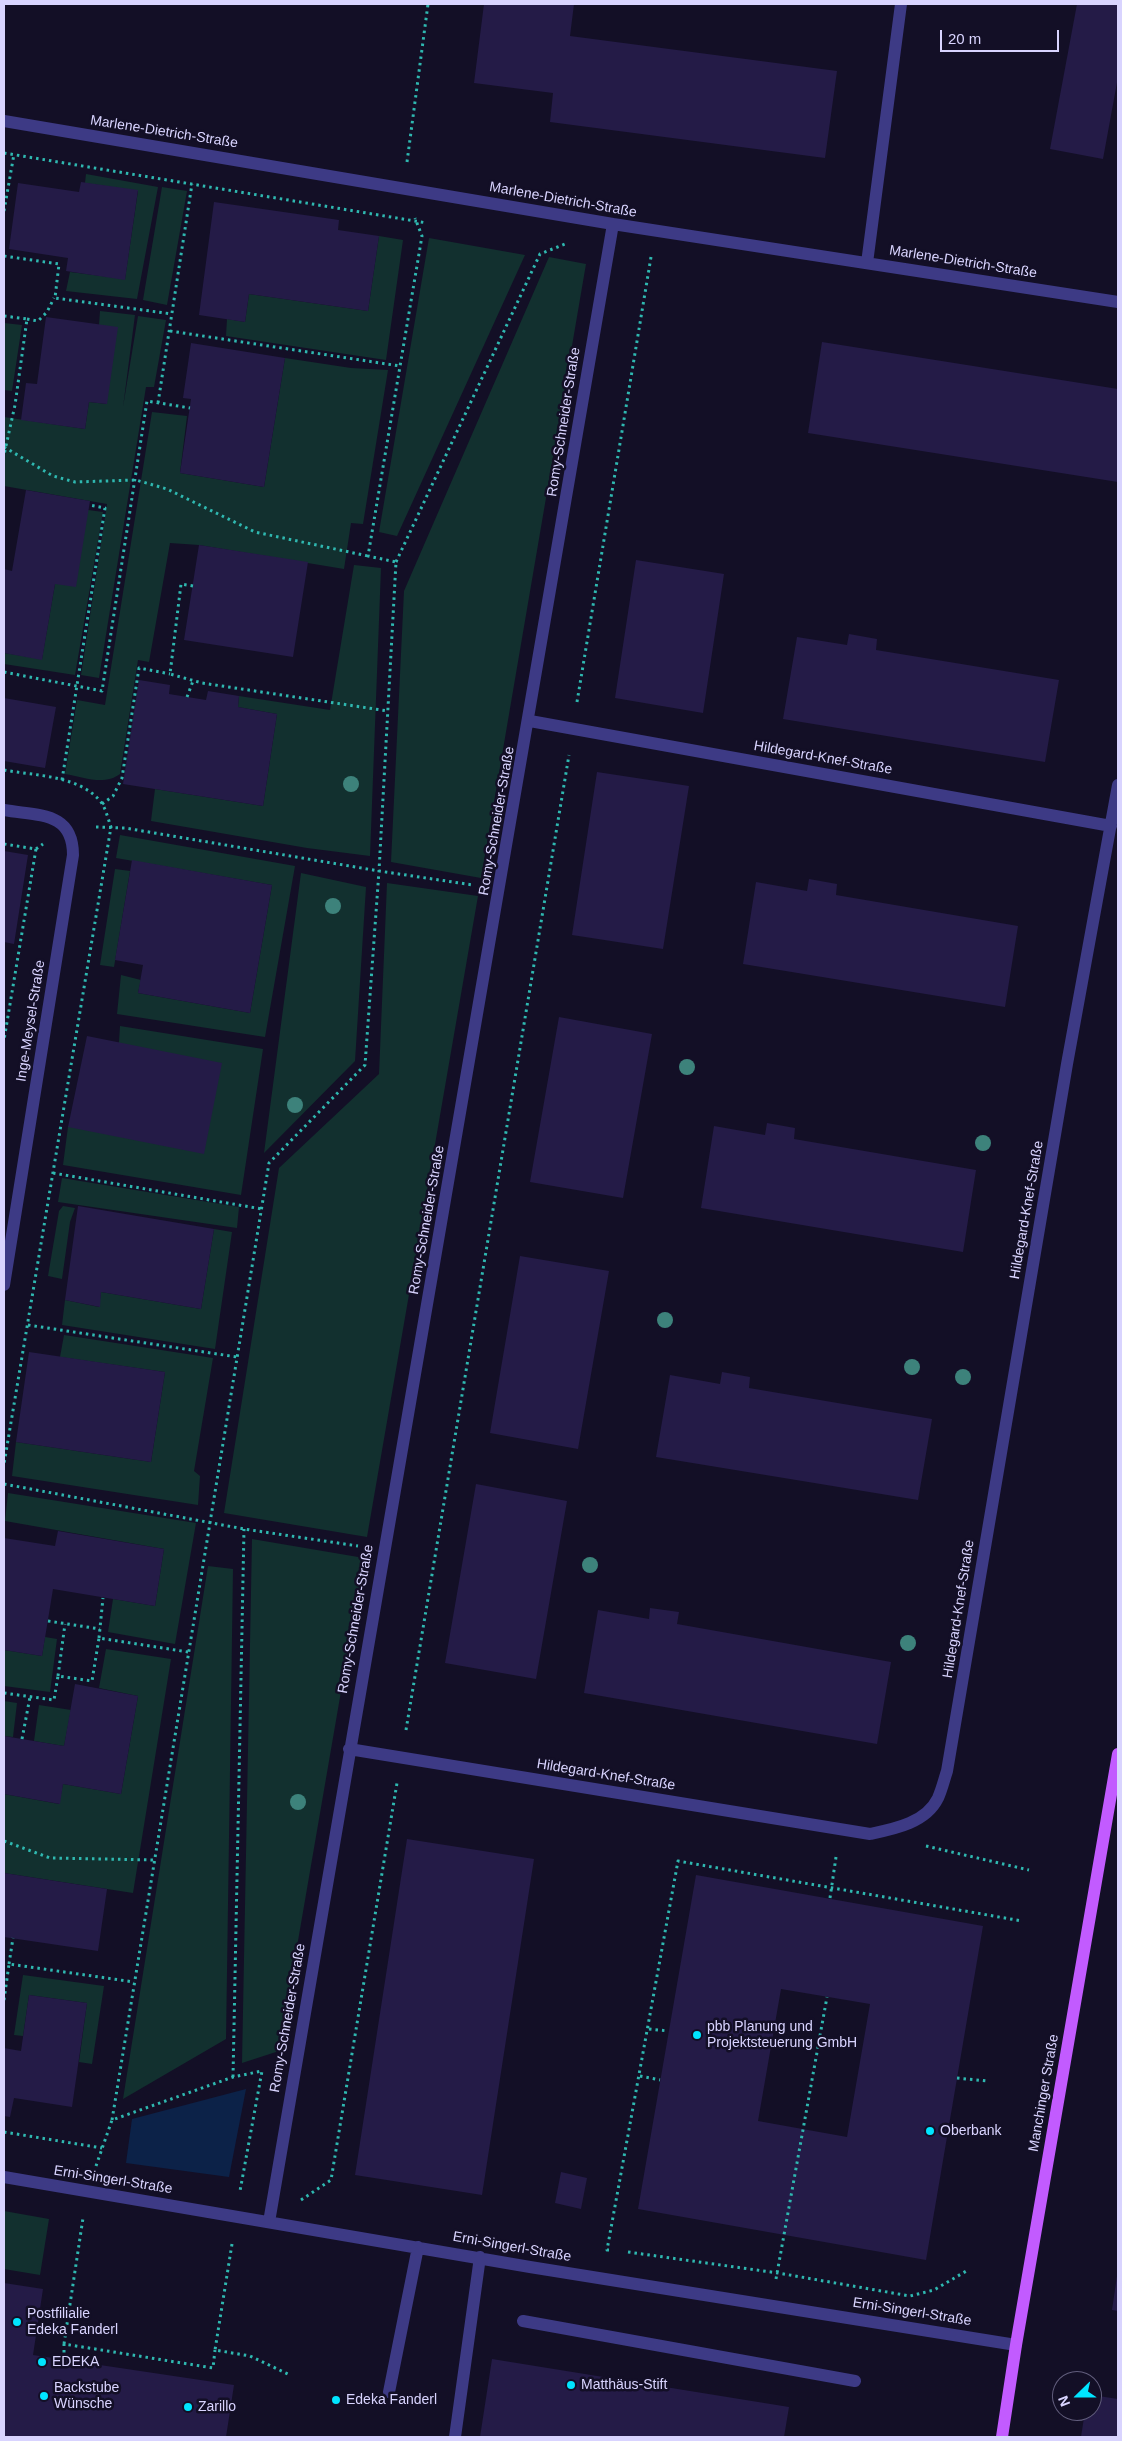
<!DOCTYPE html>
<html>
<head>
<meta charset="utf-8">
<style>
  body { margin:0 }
  #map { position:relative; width:1122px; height:2441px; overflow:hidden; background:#130f26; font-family:Helvetica,sans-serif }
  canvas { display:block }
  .frame { position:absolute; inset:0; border:5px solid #d9d4ff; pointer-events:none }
  .north { position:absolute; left:1052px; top:2371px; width:50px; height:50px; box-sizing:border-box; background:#130f26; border:1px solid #625e7d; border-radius:50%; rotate:248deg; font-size:14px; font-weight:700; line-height:20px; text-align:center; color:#d9d4ff }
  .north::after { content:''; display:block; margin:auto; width:18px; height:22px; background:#00e5ff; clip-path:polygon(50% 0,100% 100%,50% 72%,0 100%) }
  .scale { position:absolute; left:940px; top:30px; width:119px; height:22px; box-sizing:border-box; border:2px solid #d9d4ff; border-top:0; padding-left:6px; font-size:15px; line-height:18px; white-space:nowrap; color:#d9d4ff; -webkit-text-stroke:4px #130f26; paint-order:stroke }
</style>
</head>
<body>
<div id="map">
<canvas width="1122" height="2441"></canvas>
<div class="frame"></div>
<div class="north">N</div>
<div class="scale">20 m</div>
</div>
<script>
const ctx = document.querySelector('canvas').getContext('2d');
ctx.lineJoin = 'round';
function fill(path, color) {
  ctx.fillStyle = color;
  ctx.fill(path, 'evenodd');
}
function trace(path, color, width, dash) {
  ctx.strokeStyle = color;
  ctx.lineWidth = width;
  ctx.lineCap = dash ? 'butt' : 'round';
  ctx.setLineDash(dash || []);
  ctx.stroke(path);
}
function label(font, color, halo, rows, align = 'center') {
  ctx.font = font + ' Helvetica,sans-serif';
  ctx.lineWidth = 5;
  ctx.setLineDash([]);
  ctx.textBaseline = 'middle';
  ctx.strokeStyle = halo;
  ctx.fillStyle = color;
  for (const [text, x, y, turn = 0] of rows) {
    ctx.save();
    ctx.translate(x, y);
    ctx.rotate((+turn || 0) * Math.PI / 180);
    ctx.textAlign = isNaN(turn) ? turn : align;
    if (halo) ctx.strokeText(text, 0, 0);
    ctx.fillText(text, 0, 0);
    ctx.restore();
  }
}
const green = new Path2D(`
  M86,174L158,187L137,299L66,291L70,272L125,279L138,191L85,183Z
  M162,187L187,191L167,305L143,300Z
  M379,236L403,240L386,360L226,336L227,319L245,322L249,294L368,311Z
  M429,238L525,255L397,536L379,532Z
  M549,257L586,264L481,878L391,862L404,591Z
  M100,311L135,315L123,407L138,316L166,320L154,387H146L99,678L81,675L107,504L4,486V417L85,429L89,402L107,404L99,325Z
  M4,323L22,325L12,391L4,390Z
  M285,358L351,368L388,370L363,524L351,523L344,569L199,545L170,543L149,662L138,660L120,774C104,786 84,777 65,774L77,700L105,705L152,412L187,416L180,473L264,487Z
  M88,510L103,512L75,675L4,664V653L42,659L55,584Z
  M354,565L381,568L370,856L307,848L151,821L155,789L263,806L277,714L238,707L239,696L330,710Z
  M120,835L295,866L265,1037L117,1014L121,975L141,980L138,993L250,1013L272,885L116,858Z
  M115,869L130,871L114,967L100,965Z
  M301,873L366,887L355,1061L264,1153Z
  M387,883L478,896L367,1537L224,1513L279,1168L379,1074Z
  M120,1026L263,1049L241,1195L63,1165L68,1127L119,1042Z
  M62,1178L239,1207L237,1228L58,1202Z
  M63,1206L75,1208L70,1222L62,1279L48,1276L59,1211Z
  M214,1229L232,1232L215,1349L62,1325L65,1300L99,1307L101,1292L201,1309Z
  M64,1335L213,1358L194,1471L200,1476L198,1505L12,1476L16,1442L151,1462L165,1372L60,1357Z
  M8,1493L196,1523L175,1644L108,1632L113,1599L155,1606L164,1549L5,1521Z
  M252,1539L364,1558L279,2051L242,2063Z
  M208,1566L233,1569L226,2039L123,2099Z
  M45,1637L57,1639L50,1692L4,1686V1650L42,1656Z
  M106,1649L171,1659L133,1893L4,1873V1794L59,1804L63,1784L121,1794L138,1696L99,1688Z
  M4,1701L17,1703L13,1737L4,1736Z
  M39,1705L71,1710L64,1746L34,1741Z
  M23,1975L104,1986L92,2064L79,2062L87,2003L29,1995L23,2036L14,2035Z
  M4,2211L49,2219L40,2275L4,2269Z`);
const water = new Path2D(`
  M246,2089L229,2177L126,2163L132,2119Z`);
const building = new Path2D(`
  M484,4H574L570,36L837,71L825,158L550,122L553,93L474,83Z
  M1077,4H1118V77L1103,159L1050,149Z
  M81,182L138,190L125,280L66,271L68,258L9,249L18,183L79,192Z
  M214,202L339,220L338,230L379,236L368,311L249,294L245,322L199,315Z
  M46,317L118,327L107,404L89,402L85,429L21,420L26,383L37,384Z
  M822,342L1118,389V482L808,433Z
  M191,343L285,358L264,487L180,473L191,399L183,398Z
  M26,490L90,501L76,587L55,584L42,660L4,653V569L12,571Z
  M199,545L308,562L293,657L184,640Z
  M636,560L724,574L703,713L615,698Z
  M849,634L877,639L876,650L1059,680L1045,762L783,719L797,637L847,645Z
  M139,680L170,685L169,694L206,700L208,691L239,696L238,707L277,714L263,806L123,784Z
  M4,698L56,707L45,768L4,761Z
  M597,772L689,786L663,949L572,935Z
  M4,851L28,855L14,944L4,942Z
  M132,860L272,885L250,1013L138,993L143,965L115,960Z
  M809,879L837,884L836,895L1018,926L1005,1007L743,964L756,882L807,891Z
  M559,1017L652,1034L623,1198L530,1182Z
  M87,1036L222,1063L204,1154L68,1127Z
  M767,1123L795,1128L794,1139L976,1170L963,1252L701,1208L714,1126L765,1135Z
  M78,1206L214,1229L201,1309L101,1292L100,1307L65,1300Z
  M520,1256L609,1271L578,1449L490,1433Z
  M29,1352L165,1372L151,1462L16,1442Z
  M722,1372L750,1377L749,1388L932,1419L918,1500L656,1457L670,1375L720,1384Z
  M476,1484L567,1501L536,1679L445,1663Z
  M58,1531L164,1549L155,1606L53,1589L42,1656L4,1650V1538L55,1546Z
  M650,1608L679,1612L677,1624L891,1662L877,1744L584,1693L598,1610L649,1619Z
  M75,1684L138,1696L121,1794L63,1784L60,1804L4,1794V1736L64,1746Z
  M407,1839L534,1859L482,2195L355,2175Z
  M4,1873L107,1889L98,1951L4,1937Z
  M696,1875L983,1926L926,2260L638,2209ZM781,1989L870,2004L847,2137L758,2121Z
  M29,1995L87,2003L72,2107L14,2098L10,2117L4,2116V2048L21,2051Z
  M561,2172L587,2178L581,2209L555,2203Z
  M1117,2276H1118V2311L1112,2310Z
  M4,2283L43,2289L33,2355L234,2385L226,2437H4Z
  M492,2359L789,2407L784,2437H480Z
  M1092,2395L1118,2399V2437H1081L1085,2411H1092Z`);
const path = new Path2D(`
  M4,153L427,223
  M407,162L428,4
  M4,211L14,154
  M4,256L59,264L55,298L172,314
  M4,316L27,319L15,405L4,455
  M27,319L38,321L47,312L54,298
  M170,331L400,366
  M158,403L192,184
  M4,447L53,476L75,482L136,480L167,489L255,532L368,556
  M396,562L540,254L565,244
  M193,586L181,584L170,674L202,683L388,711
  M4,672L102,691L147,401L190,408
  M187,697L193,681
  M577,702L651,257
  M4,770C36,776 79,775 101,802C106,809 108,819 111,827L4,1464
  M62,780L105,508L89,505
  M102,804L113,796L122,778L139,668L170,674
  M96,827L125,828L379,871L473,885
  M4,844L36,849L4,1040
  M36,849L43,844
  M53,1173L262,1209
  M28,1325L237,1357
  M4,1484L244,1529L358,1546
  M48,1621L100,1629
  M99,1638L103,1598
  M58,1676L65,1624
  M4,1693L54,1700L58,1676L92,1681L99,1638L188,1652
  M406,1730L569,755
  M22,1739L30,1697
  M4,1841L50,1858L154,1860
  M926,1846L1029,1870
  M830,1898L836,1857
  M9,1964L13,1938
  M4,2000L9,1964L134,1982
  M649,2029L668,2031
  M640,2076L660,2080
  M233,2077L244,1529
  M957,2078L987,2081
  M112,2120L269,1163L365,1065L379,871L396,562L368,556L422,236L415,218
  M4,2132L102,2148
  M96,2166L112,2120L233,2077L262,2071L240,2191
  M301,2200L331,2180L397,1783
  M232,2244L215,2350L250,2356L290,2375
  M609,2250H607L678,1861L1022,1921
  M628,2252L778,2273L910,2296L934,2290L968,2270
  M776,2279L827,1997
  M64,2344L83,2218
  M64,2359V2344L213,2368L215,2350`);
const minor = new Path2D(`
  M4,121L613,224L1118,302
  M867,263L901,4
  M530,721L1111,826
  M4,810C38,816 73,811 73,855L4,1285
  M349,1749L870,1834C894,1829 926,1823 938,1798C942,1789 944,1780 947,1771L1067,1064L1118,785
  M4,2177L530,2267L1016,2345
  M269,2222C382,1555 502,890 613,224
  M523,2321L855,2381
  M389,2392L418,2247
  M455,2437L480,2257`);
const major = new Path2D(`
  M1002,2437L1016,2345L1118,1754`);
const trees = [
  [351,784],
  [333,906],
  [687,1067],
  [295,1105],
  [983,1143],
  [665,1320],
  [912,1367],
  [963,1377],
  [590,1565],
  [908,1643],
  [298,1802]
];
const markers = [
  [697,2035,5,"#00e5ff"],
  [930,2131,5,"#00e5ff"],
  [17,2322,5,"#00e5ff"],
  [42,2362,5,"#00e5ff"],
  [571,2385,5,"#00e5ff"],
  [44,2396,5,"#00e5ff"],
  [336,2400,5,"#00e5ff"],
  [188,2407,5,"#00e5ff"]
];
const streetNames = [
  ["Marlene-Dietrich-Straße",164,132,9],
  ["Marlene-Dietrich-Straße",563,200,10],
  ["Marlene-Dietrich-Straße",963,262,9],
  ["Romy-Schneider-Straße",564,422,-81],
  ["Hildegard-Knef-Straße",823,758,10],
  ["Romy-Schneider-Straße",497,821,-80],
  ["Inge-Meysel-Straße",31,1021,-81],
  ["Hildegard-Knef-Straße",1027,1210,-80],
  ["Romy-Schneider-Straße",427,1220,-80],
  ["Hildegard-Knef-Straße",959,1609,-81],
  ["Romy-Schneider-Straße",356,1619,-80],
  ["Hildegard-Knef-Straße",606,1775,9],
  ["Romy-Schneider-Straße",288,2018,-80],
  ["Manchinger Straße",1044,2093,-80],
  ["Erni-Singerl-Straße",113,2180,9],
  ["Erni-Singerl-Straße",512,2247,10],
  ["Erni-Singerl-Straße",912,2312,9]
];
const poiNames = [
  ["pbb Planung und",707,2027],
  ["Projektsteuerung GmbH",707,2043],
  ["Oberbank",940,2131],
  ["Postfilialie",27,2314],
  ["Edeka Fanderl",27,2330],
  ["EDEKA",52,2362],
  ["Matthäus-Stift",581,2385],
  ["Backstube",54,2388],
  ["Wünsche",54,2404],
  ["Edeka Fanderl",346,2400],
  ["Zarillo",198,2407]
];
fill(green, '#12302f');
fill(water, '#0c2248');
fill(building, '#241b47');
trace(path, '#2fb8b0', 3, [2.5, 4]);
trace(minor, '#3d3a85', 12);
trace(major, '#c25bff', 12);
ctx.fillStyle = '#3d827b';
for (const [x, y] of trees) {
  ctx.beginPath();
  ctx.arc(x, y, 8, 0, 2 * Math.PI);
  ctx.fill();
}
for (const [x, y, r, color] of markers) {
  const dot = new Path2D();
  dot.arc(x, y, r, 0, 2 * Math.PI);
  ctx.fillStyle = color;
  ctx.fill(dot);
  trace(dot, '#130f26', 2);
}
label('14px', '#d9d4ff', '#130f26', streetNames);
label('14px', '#d9d4ff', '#130f26', poiNames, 'left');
</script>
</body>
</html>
